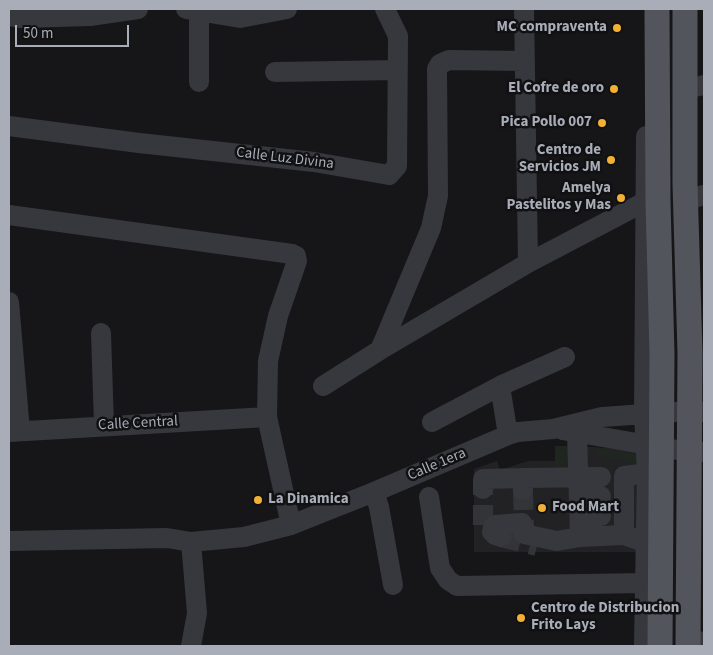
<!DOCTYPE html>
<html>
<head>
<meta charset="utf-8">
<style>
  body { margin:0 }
  #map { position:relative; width:713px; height:655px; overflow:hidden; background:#161618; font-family:"Source Sans 3",sans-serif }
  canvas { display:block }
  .frame { position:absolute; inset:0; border:10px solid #a8adb8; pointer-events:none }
  .scale { position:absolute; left:15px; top:25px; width:114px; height:22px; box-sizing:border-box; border:2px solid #a8adb8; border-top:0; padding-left:6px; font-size:15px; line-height:18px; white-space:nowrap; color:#a8adb8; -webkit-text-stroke:4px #111113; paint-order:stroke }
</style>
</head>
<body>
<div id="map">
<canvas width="713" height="655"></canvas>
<div class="frame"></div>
<div class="scale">50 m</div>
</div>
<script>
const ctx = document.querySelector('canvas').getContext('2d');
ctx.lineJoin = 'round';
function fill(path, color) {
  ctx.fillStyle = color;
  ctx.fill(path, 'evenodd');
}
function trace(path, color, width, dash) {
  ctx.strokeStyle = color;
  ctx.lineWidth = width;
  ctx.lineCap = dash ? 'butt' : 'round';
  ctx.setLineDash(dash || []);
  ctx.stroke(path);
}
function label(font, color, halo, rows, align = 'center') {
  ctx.font = font + ' "Source Sans 3",sans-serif';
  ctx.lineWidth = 5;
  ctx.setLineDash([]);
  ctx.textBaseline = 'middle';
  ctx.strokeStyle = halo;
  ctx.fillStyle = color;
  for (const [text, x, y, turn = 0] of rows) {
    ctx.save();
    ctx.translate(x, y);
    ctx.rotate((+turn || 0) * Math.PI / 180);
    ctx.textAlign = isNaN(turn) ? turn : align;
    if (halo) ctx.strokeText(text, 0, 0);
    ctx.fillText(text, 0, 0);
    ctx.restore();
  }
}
const built = new Path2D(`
  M555,446L593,447L632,450L637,452L640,552H474V469L497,461L500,470L528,461H555Z`);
const green = new Path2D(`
  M555,446H567V465L565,468L555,469Z
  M595,448L638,454V464L600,456L596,453Z`);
const minorTunnel = new Path2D(`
  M523,490L524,527
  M483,525V489
  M501,537L537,546`);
const minor = new Path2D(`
  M186,9L240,18L287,9
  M524,9L528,263
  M199,11V82
  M9,16L20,18L90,16L138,9
  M275,72L398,70
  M685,89L704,85
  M9,126L139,143L314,162L389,175L397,166L398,36L385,9
  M686,200L704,195
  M9,215L292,254L296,256L297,261L278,316L268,361L267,417L291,525
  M9,302L20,431
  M101,333L104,425
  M380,350L431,228L438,196L437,69L440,64L449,60L525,61
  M323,386L380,350L528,263L654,197
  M500,386L565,357
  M432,422L500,386L508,435
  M562,430L689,452H704
  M9,432L267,417
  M577,433L580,537
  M483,489V479L522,478
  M523,490L522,478L601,477
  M374,492L379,507L393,585
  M579,496H601
  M429,497L440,568L448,580L457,586L645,583
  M580,517L601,516
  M524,527V534L557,541L580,537L624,535
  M501,537L495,535L492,532L493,527L495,525L522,523
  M9,541L167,538L191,542L244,537L291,525L374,492L508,435L518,432L553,429L602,417L689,411L704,412
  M191,542L197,613L191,646
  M656,546L624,535V476L658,472
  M688,640L704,642
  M644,646L647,473L644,414L646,136`);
const major = new Path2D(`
  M657,9L658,201L662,354L660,646
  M685,9V184L690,353L688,646`);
const markers = [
  [617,28,5,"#f2b134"],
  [614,89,5,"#f2b134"],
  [602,123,5,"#f2b134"],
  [611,160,5,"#f2b134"],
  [621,198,5,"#f2b134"],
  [258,500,5,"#f2b134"],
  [542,508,5,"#f2b134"],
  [521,618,5,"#f2b134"]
];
const poiNames = [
  ["MC compraventa",607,28],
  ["El Cofre de oro",604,89],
  ["Pica Pollo 007",592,123],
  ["Centro de",601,151],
  ["Servicios JM",601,168],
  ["Amelya",611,189],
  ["Pastelitos y Mas",611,206],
  ["La Dinamica",268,500,"left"],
  ["Food Mart",552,508,"left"],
  ["Centro de Distribucion",531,609,"left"],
  ["Frito Lays",531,626,"left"]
];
const streetNames = [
  ["Calle Luz Divina",285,159,7],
  ["Calle Central",138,424,-3],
  ["Calle 1era",437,465,-23]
];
fill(built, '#222225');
fill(green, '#1e261f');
trace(minorTunnel, '#333438', 20, [20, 10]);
trace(minor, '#37383d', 20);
trace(major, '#53555c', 25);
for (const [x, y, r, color] of markers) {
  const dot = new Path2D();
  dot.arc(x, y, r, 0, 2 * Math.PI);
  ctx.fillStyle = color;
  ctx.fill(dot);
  trace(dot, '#111113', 2);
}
label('bold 15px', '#a8adb8', '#111113', poiNames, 'right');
label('15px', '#a8adb8', '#111113', streetNames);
</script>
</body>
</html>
